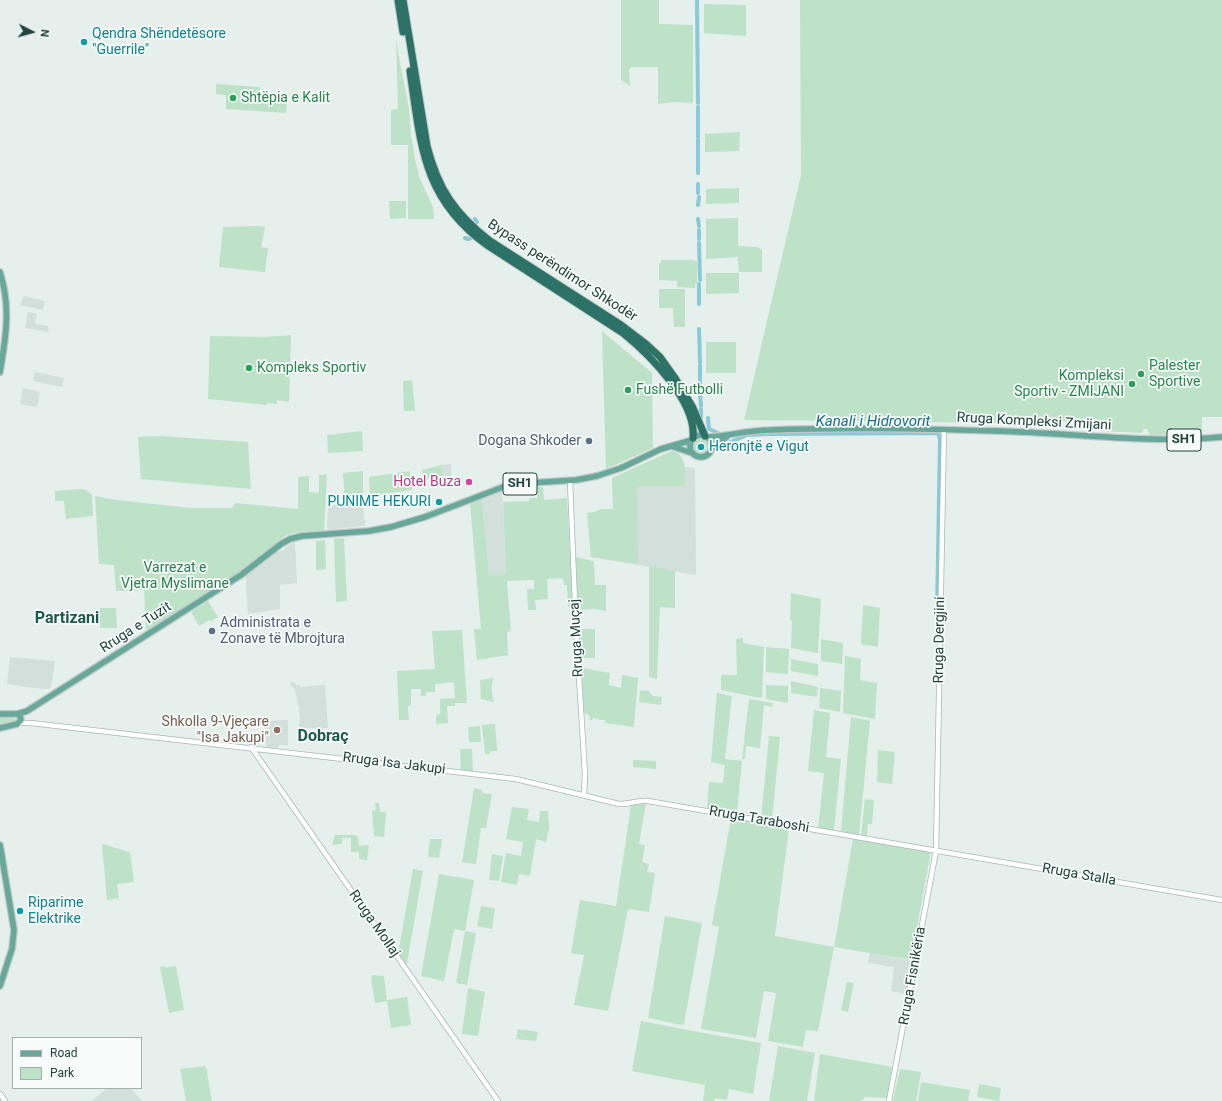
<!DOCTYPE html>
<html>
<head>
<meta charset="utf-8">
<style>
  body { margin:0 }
  #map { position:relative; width:1222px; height:1101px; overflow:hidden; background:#e5efeb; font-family:Roboto,sans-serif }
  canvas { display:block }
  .legend { position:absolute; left:12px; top:1037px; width:130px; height:52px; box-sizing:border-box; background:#f7fbf9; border:1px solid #a2b1ad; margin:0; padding:5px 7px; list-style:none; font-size:12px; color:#22433c }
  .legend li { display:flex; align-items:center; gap:8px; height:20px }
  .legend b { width:20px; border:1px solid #a2b1ad }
  .north { position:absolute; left:12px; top:12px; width:40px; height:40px; -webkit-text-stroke:3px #f7fbf9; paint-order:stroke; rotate:96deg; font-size:11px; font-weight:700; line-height:16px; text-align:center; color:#22433c }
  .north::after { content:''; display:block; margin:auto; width:14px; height:18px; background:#22433c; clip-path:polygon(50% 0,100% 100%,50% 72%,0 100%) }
</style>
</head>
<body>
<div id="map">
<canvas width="1222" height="1101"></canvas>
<ul class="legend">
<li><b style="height:5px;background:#67a89a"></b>Road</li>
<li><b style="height:11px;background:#bde2c8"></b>Park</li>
</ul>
<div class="north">N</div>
</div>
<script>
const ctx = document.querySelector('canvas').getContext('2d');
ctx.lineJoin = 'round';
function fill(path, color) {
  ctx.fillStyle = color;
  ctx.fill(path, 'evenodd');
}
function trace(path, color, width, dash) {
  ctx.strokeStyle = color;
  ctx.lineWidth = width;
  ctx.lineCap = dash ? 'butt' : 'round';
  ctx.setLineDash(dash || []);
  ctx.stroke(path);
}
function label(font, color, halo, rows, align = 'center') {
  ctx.font = font + ' Roboto,sans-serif';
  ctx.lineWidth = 3.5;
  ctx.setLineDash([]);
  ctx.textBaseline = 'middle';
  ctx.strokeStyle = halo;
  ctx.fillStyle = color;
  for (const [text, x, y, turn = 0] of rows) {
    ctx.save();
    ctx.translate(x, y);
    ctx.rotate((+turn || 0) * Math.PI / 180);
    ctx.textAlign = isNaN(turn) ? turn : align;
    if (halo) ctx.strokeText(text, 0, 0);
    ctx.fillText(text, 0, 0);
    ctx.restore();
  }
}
const built = new Path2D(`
  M24,296L45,301L43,310L20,305Z
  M28,312L37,314L35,324L48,326L49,332L25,328Z
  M35,372L64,378L62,387L33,381Z
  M23,388L40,392L37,407L20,404Z
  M672,451L681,457L685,467L695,468L696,575L591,557L587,513L595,512L601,509H613L612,478Z
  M451,464V477L442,478L441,465Z
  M502,491L506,574L489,575L482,499Z
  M363,503L364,520H366L364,526L327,530L328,506Z
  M295,542L297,583L280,585V609L248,614L246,583L247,581L245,576L277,552L284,550L286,547Z
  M10,657L55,661L51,688L47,689L33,688L7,684Z
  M290,682L296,683V685H300V687L325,685L328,728L315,729V728H306V730H299V723L300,722L299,707L298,706L295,689L290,685Z
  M288,720V745H279L278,748L266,747L265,721Z
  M870,953L912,961L906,994L891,991L894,967L868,963Z
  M107,1088H131L142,1101H92Z`);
const green = new Path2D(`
  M621,0H659V24L693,25V103L673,102L658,104V67H632L630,68L629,71L630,86L621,80Z
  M800,0H1222V417H1202V434L1150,435L1147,429H1144L1142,433L1102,431V420L1004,423L913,422V425L900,426V422L876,423L875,421L744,420L801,175Z
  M704,4L746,5V36L704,33Z
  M396,41L409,109L411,134L415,159L420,179L433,207L434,219H408V145H391V110L398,109Z
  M216,84L260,87V96L285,98L284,103H287L286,113L226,109V95L216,94Z
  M740,132L739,151L705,152V134Z
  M739,188V203L706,204V189Z
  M389,201H406V218L390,219Z
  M738,218V246L757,247L762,250V272H739L738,257L706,259V219Z
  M258,226L265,227L261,247L268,248L265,272L219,267L223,227Z
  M661,260H694L697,262V284H695V288L677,287V281L659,280V263H661Z
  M706,273H739V293L706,294Z
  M659,289H685V327H674L673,308H659Z
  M602,331L652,373L653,448L606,469Z
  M291,335L289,402L277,400V404L267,403V405L208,399L210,336L266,337Z
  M706,342H736V373H706Z
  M412,380L415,411H404L403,381Z
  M362,431L363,451L328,453L327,435Z
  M160,436L248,442L251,489L141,479L138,437Z
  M692 447a9 9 0 1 1 18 0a9 9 0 1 1-18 0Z
  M672,451C688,455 685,473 685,486H637L638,564L591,557L587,513L595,512L601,509H613L612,478Z
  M441,465L442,476L423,480L422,470Z
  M363,471V503L345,504L343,473Z
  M410,471L412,490L370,496L369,477Z
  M327,474L324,531L294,533L285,536L238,573L146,632L144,590L116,591L114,565L99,564L95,496L117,500L190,508H232L235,503L298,509V477L309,476V492L319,493V475Z
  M537,487H543L544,500L567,498L573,606L568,607L567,585H564L563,578L547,579L548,599L535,600L536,610H528V608L527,589H534V580L507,581L511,631H509L507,633L508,655L477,660L474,629H481L470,503L482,499L489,575L506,574L503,502L529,501V498H537Z
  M81,489L86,490L92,495L93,516L66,519L64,501H55V491Z
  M344,538L347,601L336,602L334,539Z
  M325,540L326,569L316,570V541Z
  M576,557L593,561L594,562L595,585H606V611L594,609L578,610Z
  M649,566L675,571V608L660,607L657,679L649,677Z
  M791,593L821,599L818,653L791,648L792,621L790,620Z
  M208,601L218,617L211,621L210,620L199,626L191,612Z
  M863,605L880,608L878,647L861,644Z
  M100,608H116L117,628H100Z
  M579,629H595V658H580Z
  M462,630L467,703H455V706H447L448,723L436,724V716L440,713V699L455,698L454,682L435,684V692H426V696H421V689H411V705L408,706V708L409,720H399L397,671L435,669L432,631Z
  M743,638V643L764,647L762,697L760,698L721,690V675H737L736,639Z
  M821,639L843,643L842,664L821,661Z
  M766,647L789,649L788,674L766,672Z
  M845,656L861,659L860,680L877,683L875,719L843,713Z
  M791,659L818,664V676L791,671Z
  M583,668L610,673L609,685L621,688L622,675L638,678L634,727L605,723L606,720H599V719L593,718L592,720H590L589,715L584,713L582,671V669Z
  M494,678C490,685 492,694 494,702L481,699L480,680Z
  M791,681L818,687L817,697L791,693Z
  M766,685L788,686V701L787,703L766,699Z
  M820,688L841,691L840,712L819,708Z
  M640,690L649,691L652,696L662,697L661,705L639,702Z
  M717,693L732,696L725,759L742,761L737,813L707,808L709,782L723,783L725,765L711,762Z
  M749,699L773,703L772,707L764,705L760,748L746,746L745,759H742Z
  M814,710L830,713L826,757L841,759L834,831L818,829L824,773L808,771Z
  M0,717H15L16,721L0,726Z
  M851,717L870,721L859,835L841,831Z
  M495,724L497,748L498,751H490V754H485L482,725Z
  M480,726L481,742H469L468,727Z
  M769,736L780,737L772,821L761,819Z
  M460,749H472L473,771L461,770Z
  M878,750L895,752L892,784L877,782Z
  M633,760L656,761V769L633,767Z
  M474,788L482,790V793L492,794L486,828H481L476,864L462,862Z
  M865,799L874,800L872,824H868L867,836H861Z
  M375,803H379L380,812H386L384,837L374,836L372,811L376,810Z
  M641,803H646L639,844L645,845L642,862L649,864L647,872L655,873L649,912L628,909L608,1011L574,1005L584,955L571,953L580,900L616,906L631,806Z
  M512,807L529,809L527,820L539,822L540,811H548L549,828L546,842L536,839L530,876L519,874L517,885L501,882L506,853L521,856L523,842L506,839Z
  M731,818L789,828L775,936L834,947L853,839L931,851L911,960L834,947L818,1031L806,1030L803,1047L768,1041L776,993L764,991L756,1038L701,1029L719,927L712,925Z
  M335,835H356V836H358L359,846L369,845L367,860L359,859V852H351V838H342V844L332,845Z
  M430,839H442L439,858L428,857Z
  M102,844L130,852L134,882L117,884L119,898L107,900Z
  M492,854L503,856L499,881L489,880Z
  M413,869L423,871L407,963L405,965L398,954Z
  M439,874L474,880L465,931L476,933L467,985L456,983L465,931L454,929L444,981L421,976Z
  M481,906L495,908L492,929L477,926Z
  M665,916L702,923L684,1024L682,1025L648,1018Z
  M165,966L166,968L176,966L184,1010L169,1013L160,967Z
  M373,975L384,976L387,1000L407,997L411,1025L391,1028L387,1001L375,1003L371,978Z
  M847,982L854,983L848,1012L841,1010Z
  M468,988L485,992L478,1036L462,1034Z
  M641,1021C681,1029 721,1036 761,1043L753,1094L729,1089L727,1100L715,1098L714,1101H703L705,1085L632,1071Z
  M518,1029L538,1032L536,1041L516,1039Z
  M778,1046L815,1053L807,1101H769Z
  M820,1054L892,1067L887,1098L864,1097V1100L862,1099L861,1101H814Z
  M206,1066L212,1101H186L180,1069Z
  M900,1069L921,1072L916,1101H893Z
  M921,1082L970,1090L968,1101H918Z
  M979,1084L1001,1088L999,1101L977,1097Z`);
const canal = new Path2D(`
  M697,0L698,103
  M698,137V107
  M698,173V140
  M698,193V184
  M698,205L699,197
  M475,219L477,222
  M698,219L699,226
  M699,230V239
  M465,238L468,239L471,238
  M699,243L700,280
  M699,304V284
  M699,329L700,362
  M700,365V386
  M700,394L701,406
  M701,409V419
  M708,418L709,429L718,433
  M726,444L747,435L768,434L938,433L940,439L937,614`);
const minor = new Path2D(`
  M570,481L576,629L585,774L584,795
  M19,723H31L516,779L619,804C630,805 639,799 648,801L1222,900
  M251,747L498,1101
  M0,1094L5,1101
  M889,1101L936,851L944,429`);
const major = new Path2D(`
  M0,272C11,307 6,337 0,372
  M690 446a11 11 0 1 1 22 0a11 11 0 1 1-22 0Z
  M708,437C729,436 749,430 771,430C846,427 922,429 998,431C1073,433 1147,444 1222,437
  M674,447L692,453
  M712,449L729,435
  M0,714H17L20,716L21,720L17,724L0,728
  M17,714L27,711L241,575L281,544L290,539L302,536L369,531L391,527L425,517L503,487L529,483L576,480L597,476L621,468L661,449L692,440
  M0,845L14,930L12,949L0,986`);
const highway = new Path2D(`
  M398,0L403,32
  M403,0L427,146C438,189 455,214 490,241L621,325L646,344L660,357L675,378L692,406L705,436
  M410,71C421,144 422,198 487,245L623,333C649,354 697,402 693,438`);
const markers = [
  [84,42,4,"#0f9aa8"],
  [233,98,4,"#2e9e5b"],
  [249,368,4,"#2e9e5b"],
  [1141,374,4,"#2e9e5b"],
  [1132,384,4,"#2e9e5b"],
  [628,390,4,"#2e9e5b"],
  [589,441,4,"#5c6f8a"],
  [701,447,4,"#0f9aa8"],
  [469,482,4,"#d1479c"],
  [439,502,4,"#0f9aa8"],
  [212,631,4,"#5c6f8a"],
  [277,730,4,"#8d6e63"],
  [20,911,4,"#0f9aa8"]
];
const shields = [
  [1184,440,34],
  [520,484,34]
];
const shieldNames = [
  ["SH1",1184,440],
  ["SH1",520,484]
];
const cultureNames = [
  ["Qendra Shëndetësore",92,34],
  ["\"Guerrile\"",92,50],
  ["Heronjtë e Vigut",709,447],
  ["PUNIME HEKURI",431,502,"right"],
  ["Riparime",28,903],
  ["Elektrike",28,919]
];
const leisureNames = [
  ["Shtëpia e Kalit",241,98],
  ["Palester",1149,366],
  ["Sportive",1149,382],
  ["Kompleks Sportiv",257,368],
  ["Kompleksi",1124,376,"right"],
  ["Sportiv - ZMIJANI",1124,392,"right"],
  ["Fushë Futbolli",636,390]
];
const streetNames = [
  ["Bypass perëndimor Shkodër",562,271,33],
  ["Rruga Kompleksi Zmijani",1034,422,3],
  ["Rruga e Tuzit",136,628,-33],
  ["Rruga Muçaj",577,638,-93],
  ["Rruga Dergjini",940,640,-89],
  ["Rruga Isa Jakupi",394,764,7],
  ["Rruga Taraboshi",759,820,10],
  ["Rruga Stalla",1079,875,10],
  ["Rruga Mollaj",374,924,55],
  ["Rruga Fisnikëria",913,976,-80]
];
const serviceNames = [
  ["Dogana Shkoder",581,441],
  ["Administrata e",220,623,"left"],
  ["Zonave të Mbrojtura",220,639,"left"]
];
const hotelNames = [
  ["Hotel Buza",461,482]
];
const parkNames = [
  ["Varrezat e",175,568],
  ["Vjetra Myslimane",175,584]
];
const educationNames = [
  ["Shkolla 9-Vjeçare",269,722],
  ["\"Isa Jakupi\"",269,738]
];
const waterNames = [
  ["Kanali i Hidrovorit",873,422]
];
const quarterNames = [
  ["Partizani",67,619],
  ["Dobraç",323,737]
];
fill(built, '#d3dfda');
fill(green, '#bde2c8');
trace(canal, '#8ac9d8', 4);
trace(minor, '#a7b8b3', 6);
trace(major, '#c1cac8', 8);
trace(highway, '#c1cac8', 9);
trace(minor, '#fff', 4.5);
trace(major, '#67a89a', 5.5);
trace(highway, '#2c7266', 7);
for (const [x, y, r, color] of markers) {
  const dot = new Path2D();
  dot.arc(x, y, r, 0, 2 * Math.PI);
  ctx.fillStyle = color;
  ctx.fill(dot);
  trace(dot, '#f7fbf9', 1.5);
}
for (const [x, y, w] of shields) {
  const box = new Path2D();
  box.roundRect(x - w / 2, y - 11, w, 22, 3);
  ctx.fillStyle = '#f7fbf9';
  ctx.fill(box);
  trace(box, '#22433c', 1);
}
label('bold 13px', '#22433c', null, shieldNames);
label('14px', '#0d838f', '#f7fbf9', cultureNames, 'left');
label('14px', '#27864d', '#f7fbf9', leisureNames, 'left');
label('14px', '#22433c', '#f7fbf9', streetNames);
label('14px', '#4e5e75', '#f7fbf9', serviceNames, 'right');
label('14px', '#b23c85', '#f7fbf9', hotelNames, 'right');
label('14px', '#297e4d', '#f7fbf9', parkNames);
label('14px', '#785e54', '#f7fbf9', educationNames, 'right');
label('italic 15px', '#176f85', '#f7fbf9', waterNames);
label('bold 16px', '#1c584b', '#f7fbf9', quarterNames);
</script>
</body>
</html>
